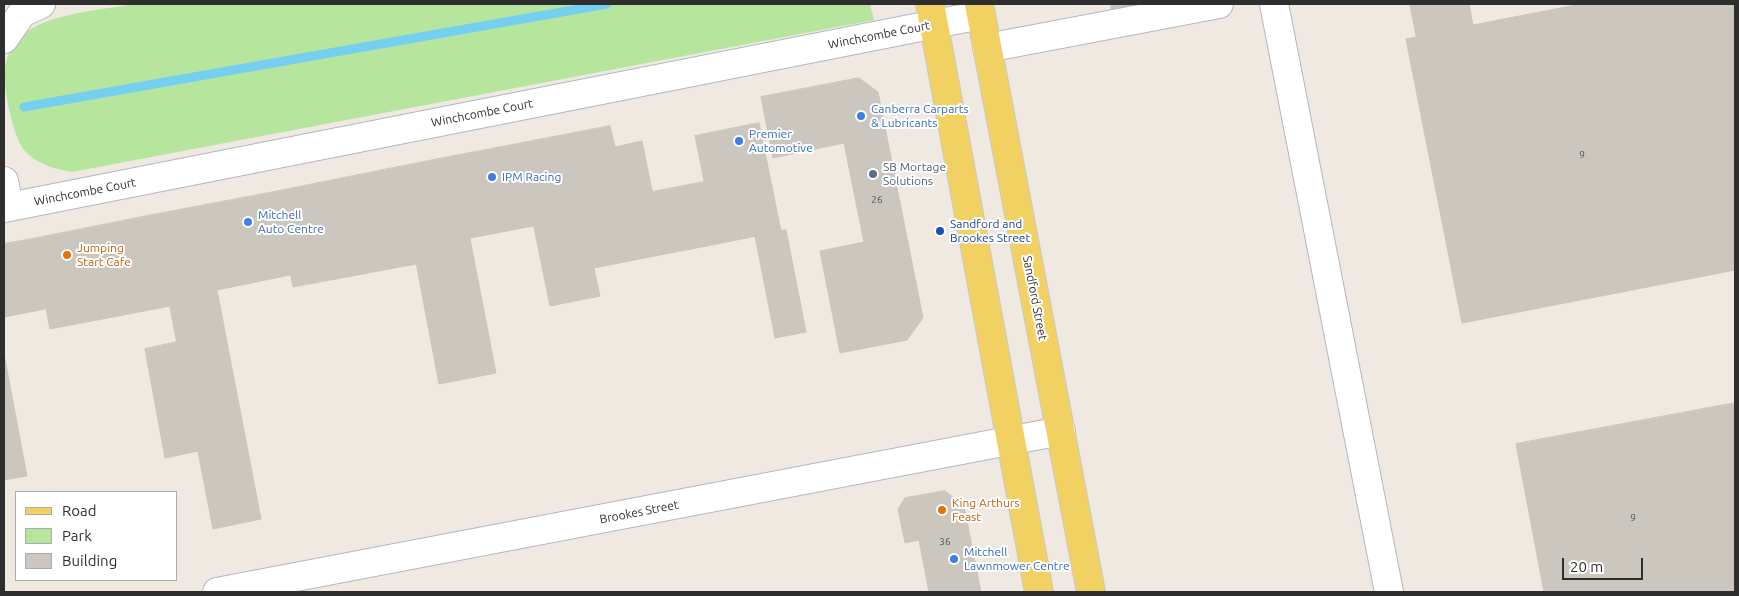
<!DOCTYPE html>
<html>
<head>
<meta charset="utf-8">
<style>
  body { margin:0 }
  #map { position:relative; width:1739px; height:596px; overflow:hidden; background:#efe9e1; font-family:Ubuntu,sans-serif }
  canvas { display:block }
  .frame { position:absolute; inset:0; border:5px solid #2e2e2e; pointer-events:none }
  .legend { position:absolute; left:15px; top:491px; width:162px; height:90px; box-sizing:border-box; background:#fff; border:1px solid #ababab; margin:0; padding:6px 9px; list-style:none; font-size:15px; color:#2e2e2e }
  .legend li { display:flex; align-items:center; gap:10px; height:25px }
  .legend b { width:25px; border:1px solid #ababab }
  .scale { position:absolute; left:1562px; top:558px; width:81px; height:22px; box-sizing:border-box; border:2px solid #2e2e2e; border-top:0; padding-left:6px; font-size:15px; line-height:18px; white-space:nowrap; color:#2e2e2e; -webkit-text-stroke:4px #fff; paint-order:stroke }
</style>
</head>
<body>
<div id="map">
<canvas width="1739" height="596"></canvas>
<div class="frame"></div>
<ul class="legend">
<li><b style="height:6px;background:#f2d163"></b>Road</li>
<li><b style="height:14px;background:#b6e59e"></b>Park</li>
<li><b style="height:14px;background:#cbc7bf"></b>Building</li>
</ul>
<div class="scale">20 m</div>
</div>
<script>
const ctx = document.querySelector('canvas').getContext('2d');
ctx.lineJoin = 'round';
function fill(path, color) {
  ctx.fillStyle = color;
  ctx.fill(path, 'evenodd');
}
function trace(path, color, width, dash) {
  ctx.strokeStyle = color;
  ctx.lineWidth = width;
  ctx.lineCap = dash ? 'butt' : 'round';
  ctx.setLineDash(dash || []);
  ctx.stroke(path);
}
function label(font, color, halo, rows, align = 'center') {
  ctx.font = font + ' Ubuntu,sans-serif';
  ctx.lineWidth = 4;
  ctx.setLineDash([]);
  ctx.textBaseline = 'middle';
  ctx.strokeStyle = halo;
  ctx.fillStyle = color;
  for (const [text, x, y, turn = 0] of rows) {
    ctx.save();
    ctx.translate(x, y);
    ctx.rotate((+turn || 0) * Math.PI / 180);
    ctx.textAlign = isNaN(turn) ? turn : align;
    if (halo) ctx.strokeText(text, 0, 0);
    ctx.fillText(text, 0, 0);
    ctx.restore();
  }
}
const green = new Path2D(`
  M134,4H870L874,20L72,172C55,169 36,164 24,150C12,135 1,80 6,62C9,50 18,38 28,31C51,14 105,9 134,4Z`);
const stream = new Path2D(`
  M24,107L607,4`);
const building = new Path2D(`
  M1111,4H1163L1112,13Z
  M1410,4H1469L1473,25L1581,4H1735V270L1462,323L1406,39L1416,37Z
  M859,78L878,92L923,318L907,340L840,353L820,251L864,242L844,143L773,158L761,97Z
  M759,123L781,231L717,244L695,136Z
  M610,126L615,147L642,141L665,254L594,268L600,296L550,306L517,144Z
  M517,144L533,226L470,238L454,156Z
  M454,156L496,373L439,384L398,167Z
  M398,167L416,264L293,287L274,192Z
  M704,182L717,244L665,254L652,192Z
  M274,192L290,275L217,290L261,519L213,529L152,215Z
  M152,215L170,306L50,329L32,239Z
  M786,230L806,332L775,338L755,236Z
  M32,239L45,309L4,317V244Z
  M177,342L198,451L165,458L145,349Z
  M4,354L27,476L4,480Z
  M1735,403V592H1544L1516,444Z
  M945,491L964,506L981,592H929L919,540L905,543L898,509L905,498Z`);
const minor = new Path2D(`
  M1274,4L1389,592
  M4,39L22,13L41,4
  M987,48L1219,4
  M4,181L9,207
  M4,208L981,15
  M217,592L1061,431`);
const major = new Path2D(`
  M930,4L1039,592
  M979,4L1091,592`);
const markers = [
  [861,116,5,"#3f7fe0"],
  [739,141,5,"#3f7fe0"],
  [873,174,5,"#5c6f8a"],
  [492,177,5,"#3f7fe0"],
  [248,222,5,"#3f7fe0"],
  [940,231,5,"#1a4fb4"],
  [67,255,5,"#e8710a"],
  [942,510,5,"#e8710a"],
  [954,559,5,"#3f7fe0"]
];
const numberNames = [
  ["9",1582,155],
  ["26",877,200],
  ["9",1633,518],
  ["36",945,542]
];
const streetNames = [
  ["Winchcombe Court",879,35,-11],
  ["Winchcombe Court",482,113,-11],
  ["Winchcombe Court",85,192,-11],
  ["Sandford Street",1035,298,79],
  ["Brookes Street",639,512,-11]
];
const shopNames = [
  ["Canberra Carparts",871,109],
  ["& Lubricants",871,123],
  ["Premier",749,134],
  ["Automotive",749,148],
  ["IPM Racing",502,177],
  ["Mitchell",258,215],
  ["Auto Centre",258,229],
  ["Mitchell",964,552],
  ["Lawnmower Centre",964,566]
];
const serviceNames = [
  ["SB Mortage",883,167],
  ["Solutions",883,181]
];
const transitNames = [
  ["Sandford and",950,224],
  ["Brookes Street",950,238]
];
const foodNames = [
  ["Jumping",77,248],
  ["Start Cafe",77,262],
  ["King Arthurs",952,503],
  ["Feast",952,517]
];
fill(green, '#b6e59e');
trace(stream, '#75cff0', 9);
fill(building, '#cbc7bf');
trace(building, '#cbc5ba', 1);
trace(minor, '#b4b7c1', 30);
trace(major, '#c9c9c9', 30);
trace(minor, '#fff', 28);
trace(major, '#f2d163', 28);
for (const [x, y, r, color] of markers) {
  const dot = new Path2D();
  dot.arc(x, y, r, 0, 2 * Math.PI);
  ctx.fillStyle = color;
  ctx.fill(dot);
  trace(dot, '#fff', 2);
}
label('10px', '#555452', null, numberNames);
label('12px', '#2e2e2e', '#fff', streetNames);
label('12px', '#366cbe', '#fff', shopNames, 'left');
label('12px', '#4e5e75', '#fff', serviceNames, 'left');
label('12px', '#164399', '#fff', transitNames, 'left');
label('12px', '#c56008', '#fff', foodNames, 'left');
</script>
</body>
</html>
